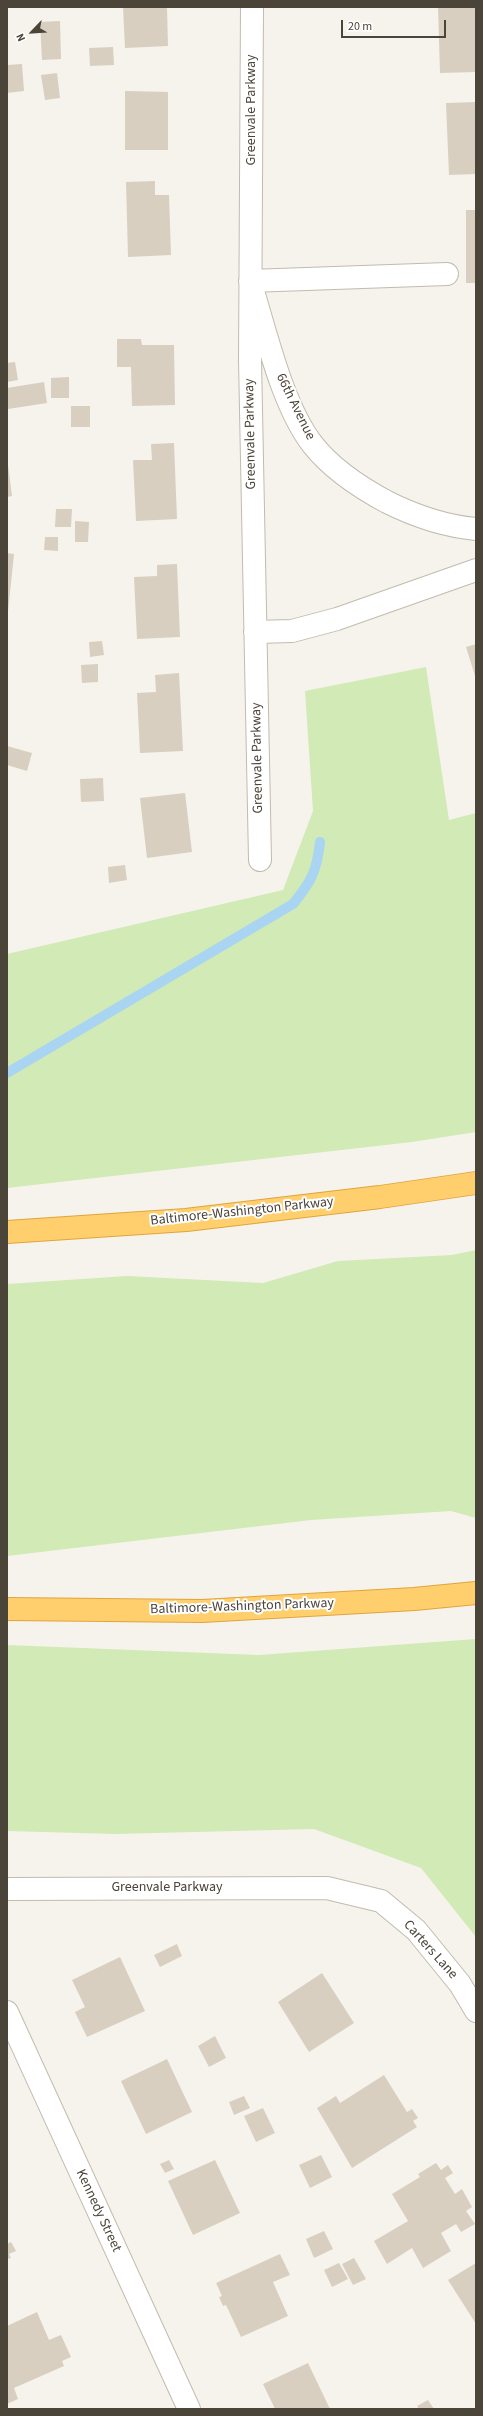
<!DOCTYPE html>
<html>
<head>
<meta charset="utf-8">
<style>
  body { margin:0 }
  #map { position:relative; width:483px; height:2416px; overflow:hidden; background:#f6f3ec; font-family:"Source Sans 3",sans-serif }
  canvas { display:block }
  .frame { position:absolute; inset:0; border:8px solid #4b4439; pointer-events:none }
  .north { position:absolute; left:12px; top:12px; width:40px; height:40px; -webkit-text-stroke:3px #fff; paint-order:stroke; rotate:245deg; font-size:11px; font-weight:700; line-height:16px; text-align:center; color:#4b4439 }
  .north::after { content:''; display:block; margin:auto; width:14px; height:18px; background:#4b4439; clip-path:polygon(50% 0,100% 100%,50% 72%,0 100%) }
  .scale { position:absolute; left:341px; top:20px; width:105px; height:18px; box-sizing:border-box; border:2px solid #4b4439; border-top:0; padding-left:5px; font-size:12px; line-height:14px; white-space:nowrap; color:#4b4439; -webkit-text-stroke:3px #fff; paint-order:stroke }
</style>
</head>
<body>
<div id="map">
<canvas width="483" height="2416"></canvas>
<div class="frame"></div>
<div class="north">N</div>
<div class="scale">20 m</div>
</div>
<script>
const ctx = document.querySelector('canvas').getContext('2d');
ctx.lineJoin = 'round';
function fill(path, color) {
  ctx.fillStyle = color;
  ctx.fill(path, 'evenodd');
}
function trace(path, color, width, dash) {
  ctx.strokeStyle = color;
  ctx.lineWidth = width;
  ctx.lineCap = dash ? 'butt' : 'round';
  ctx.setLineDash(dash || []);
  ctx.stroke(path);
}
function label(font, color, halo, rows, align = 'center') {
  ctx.font = font + ' "Source Sans 3",sans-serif';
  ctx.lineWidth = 4;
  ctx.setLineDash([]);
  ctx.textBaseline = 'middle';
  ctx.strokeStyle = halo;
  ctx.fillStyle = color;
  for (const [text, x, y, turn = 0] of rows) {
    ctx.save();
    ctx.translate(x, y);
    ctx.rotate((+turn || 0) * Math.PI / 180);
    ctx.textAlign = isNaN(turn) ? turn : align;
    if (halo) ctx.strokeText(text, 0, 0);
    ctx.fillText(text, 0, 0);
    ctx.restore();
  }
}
const green = new Path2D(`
  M426,667L449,820L476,813V1132L412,1142L7,1188V954L283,890L313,811L305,691Z
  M476,1250V1518L451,1511L311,1520L7,1556V1284L127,1276L263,1283L338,1261L452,1255Z
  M476,1639V1937L421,1868L314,1829L115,1834L7,1831V1645L259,1655Z`);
const stream = new Path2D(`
  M7,1073L293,904C311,882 317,871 320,842`);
const building = new Path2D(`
  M123,7H167L168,46L125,48Z
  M438,7H476V72L440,73Z
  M60,21L61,59L42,60L40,22Z
  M113,47L114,65L90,66L89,48Z
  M22,64L24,91L7,93V65Z
  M57,73L60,98L45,100L41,75Z
  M125,91L168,92V150H125Z
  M476,102V174L449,175L446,103Z
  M155,181V195H169L171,255L128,257L126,182Z
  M466,210H476V283H466Z
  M117,339H141L142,345H174L175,405L132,406L131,367H117Z
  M15,362L18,380L7,382V363Z
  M69,377V398H51V378Z
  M44,382L47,403L8,409L7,388Z
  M71,406H90V427H71Z
  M174,443L177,519L136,521L133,460H152L151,444Z
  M7,457L12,496L7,497Z
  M56,509H72L71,527H55Z
  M75,521L89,522L88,542H75Z
  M45,537H58V551L44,550Z
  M7,553L14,554L8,612H7Z
  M177,564L180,637L137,639L134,577L157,576V565Z
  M102,641L104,655L90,657L89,642Z
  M476,644V679L466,647Z
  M98,664V682L82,683L81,665Z
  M179,673L183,751L140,753L137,693L156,692L155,675Z
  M7,746L32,753L27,771L7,765Z
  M103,778L104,801L81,802L80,779Z
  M185,793L192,852L147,858L140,798Z
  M125,865L127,880L109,883L108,867Z
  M177,1944L182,1956L160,1967L154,1955Z
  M120,1957L145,2011L87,2037L75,2012L85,2007L72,1980Z
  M322,1973L354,2023L309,2052L278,2002Z
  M215,2036L226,2058L209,2067L198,2046Z
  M167,2059L192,2112L146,2134L121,2081Z
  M384,2075L407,2112L412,2109L418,2118L413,2121L417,2127L352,2168L317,2108L336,2096L340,2103Z
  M244,2096L250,2108L234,2115L229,2102Z
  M263,2108L275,2133L256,2142L244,2116Z
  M321,2155L332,2177L310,2188L299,2165Z
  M169,2160L174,2169L165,2173L160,2164Z
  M215,2160L240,2213L193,2235L168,2181Z
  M436,2163L441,2170L448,2165L453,2173L445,2178L455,2194L462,2189L472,2207L466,2211L475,2224L461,2232L456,2224L441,2233L451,2251L423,2268L412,2248L387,2264L374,2241L408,2221L392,2194L420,2177L418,2174Z
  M324,2231L333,2249L314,2258L306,2239Z
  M11,2242L16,2251L9,2254L11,2258L7,2259V2244Z
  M280,2254L290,2275L273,2282L288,2316L241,2337L226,2305L223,2306L219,2297L222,2296L216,2283Z
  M354,2258L366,2279L353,2285L342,2264Z
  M339,2263L348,2279L332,2287L324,2270Z
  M476,2263V2324L448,2280Z
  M37,2312L49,2340L61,2335L71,2357L62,2361L64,2366L14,2388L18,2399L7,2404V2326Z
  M308,2363L330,2409H275L263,2384Z
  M428,2400L434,2409H419L417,2406Z`);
const street = new Path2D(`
  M252,7L250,360L260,860
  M447,274L250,281C265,329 282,406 313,445C332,469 359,487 387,502C415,516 444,526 476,529
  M255,632L292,631L337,619L476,570
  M7,1889L327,1888L381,1901L416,1930L460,1984L476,2011
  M7,2012L189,2409`);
const highway = new Path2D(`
  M7,1232L186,1220L380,1197L476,1183
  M7,1609L202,1611L414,1599L476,1593`);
const streetNames = [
  ["Greenvale Parkway",252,110,-90],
  ["66th Avenue",295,407,64],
  ["Greenvale Parkway",251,434,-91],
  ["Greenvale Parkway",258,758,-91],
  ["Baltimore-Washington Parkway",242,1212,-6],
  ["Baltimore-Washington Parkway",242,1607,-2],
  ["Greenvale Parkway",167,1888],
  ["Carters Lane",430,1950,48],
  ["Kennedy Street",98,2211,65]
];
fill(green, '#d2eab5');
trace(stream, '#a9d4f2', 10);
fill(building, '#d8cfc1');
trace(street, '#c2bbae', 24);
trace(highway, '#e0a43c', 24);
trace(street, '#fff', 22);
trace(highway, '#ffcf6e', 22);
label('14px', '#4b4439', '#fff', streetNames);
</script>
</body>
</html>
